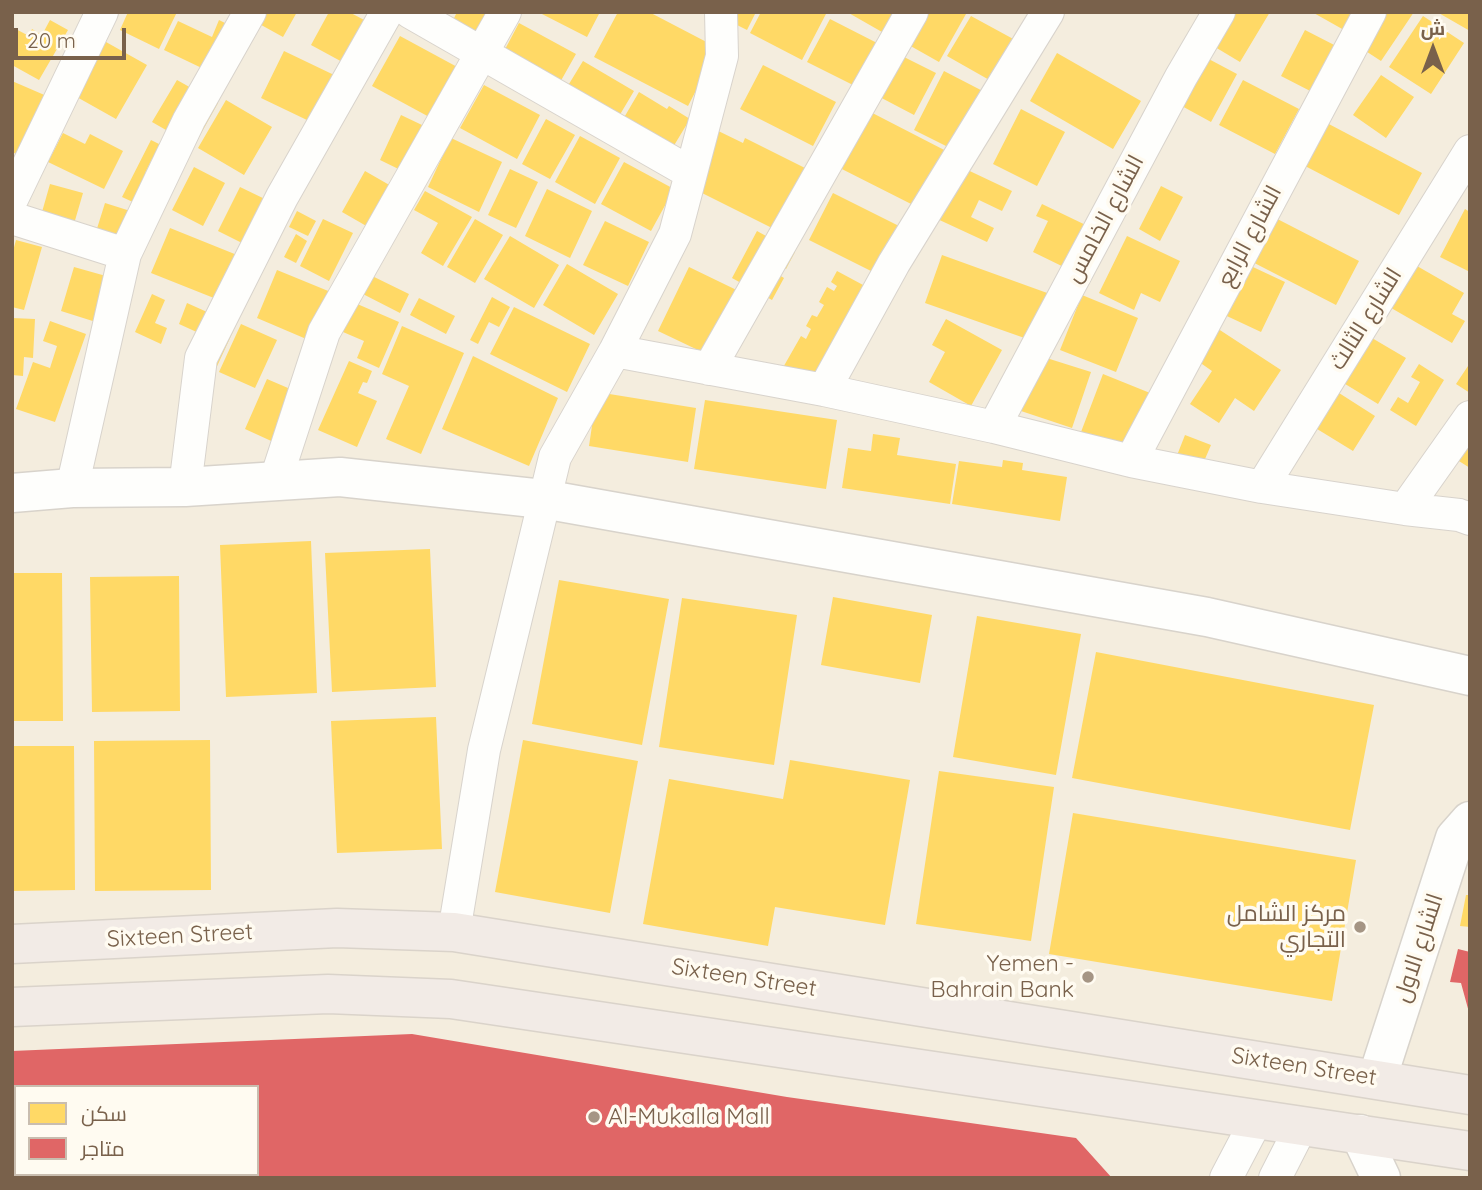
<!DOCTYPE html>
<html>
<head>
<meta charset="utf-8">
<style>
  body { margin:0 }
  #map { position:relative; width:1482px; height:1190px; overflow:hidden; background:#f8f6ee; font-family:Quicksand,Cairo,sans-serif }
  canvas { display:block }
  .frame { position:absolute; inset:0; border:14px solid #79614b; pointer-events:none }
  .legend { position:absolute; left:14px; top:1085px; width:245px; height:91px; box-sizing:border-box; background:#fffbf1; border:2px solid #c9bdaf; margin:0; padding:9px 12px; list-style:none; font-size:21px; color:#79614b }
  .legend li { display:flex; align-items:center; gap:14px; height:35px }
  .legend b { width:35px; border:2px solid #c9bdaf }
  .north { position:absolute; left:1398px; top:14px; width:70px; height:70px; -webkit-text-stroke:5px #fffbf1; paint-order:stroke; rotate:0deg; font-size:19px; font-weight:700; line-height:28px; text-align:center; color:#79614b }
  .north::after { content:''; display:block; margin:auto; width:24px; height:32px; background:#79614b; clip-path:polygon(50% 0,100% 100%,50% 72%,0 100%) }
  .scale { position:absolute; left:14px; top:28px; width:112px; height:32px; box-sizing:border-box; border:4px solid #79614b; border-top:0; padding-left:9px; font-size:21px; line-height:24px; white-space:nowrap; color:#79614b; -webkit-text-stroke:5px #fffbf1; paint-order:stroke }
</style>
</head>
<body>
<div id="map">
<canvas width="1482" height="1190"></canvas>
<div class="frame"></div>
<ul class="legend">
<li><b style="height:19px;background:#ffd966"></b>سكن</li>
<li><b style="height:19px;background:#e06666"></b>متاجر</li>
</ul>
<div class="north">ش</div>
<div class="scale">20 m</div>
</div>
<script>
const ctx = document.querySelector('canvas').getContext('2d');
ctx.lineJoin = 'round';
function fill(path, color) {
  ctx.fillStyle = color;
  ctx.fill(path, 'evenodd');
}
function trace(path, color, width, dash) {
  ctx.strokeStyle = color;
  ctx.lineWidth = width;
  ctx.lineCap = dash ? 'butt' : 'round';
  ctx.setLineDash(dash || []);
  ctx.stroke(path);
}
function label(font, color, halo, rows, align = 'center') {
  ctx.font = font + ' Quicksand,Cairo,sans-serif';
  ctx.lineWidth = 7;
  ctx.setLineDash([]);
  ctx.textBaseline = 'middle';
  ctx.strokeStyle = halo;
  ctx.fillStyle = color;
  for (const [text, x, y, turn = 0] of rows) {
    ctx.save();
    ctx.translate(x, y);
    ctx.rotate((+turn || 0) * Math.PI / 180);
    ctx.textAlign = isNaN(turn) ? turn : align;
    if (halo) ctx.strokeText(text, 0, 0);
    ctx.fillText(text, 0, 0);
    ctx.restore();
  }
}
const residential = new Path2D(`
  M12,12H1470V1178H12ZM16,1087H257V1174H16Z`);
const homes = new Path2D(`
  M128,12H177L159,49L120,30Z
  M259,12H297L283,37L254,21Z
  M329,12H349L368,22L346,64L311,45Z
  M457,12H504L478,62L442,43Z
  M538,12H600L587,37Z
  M618,12H649L718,48L688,106L594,57Z
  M723,12H756L747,30L721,17Z
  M761,12H827L802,60L750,33Z
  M847,12H903L889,36Z
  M915,12H962L966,14L939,62L900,40Z
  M1216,12H1270L1240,62L1200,38Z
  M1312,12H1354L1344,30Z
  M1380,12H1414L1381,61L1358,46Z
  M1437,12H1470V31Z
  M971,16L1039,53L1014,94L947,56Z
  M1423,16L1464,43L1431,94L1389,67Z
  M830,19L879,44L857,87L807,62Z
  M50,20L68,30L39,80L12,65V27L29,36L32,29L42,35Z
  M219,20L251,36L229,81L164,50L178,21L212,37Z
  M519,23L576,54L550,100L494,70Z
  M1305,30L1342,49L1318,95L1281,76Z
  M400,36L472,75L444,125L372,86Z
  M106,42L147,65L116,119L75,96Z
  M284,51L355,85L332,132L261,98Z
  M896,53L936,73L914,115L874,94Z
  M1057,53L1141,101L1113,149L1030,101Z
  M1205,57L1237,74L1211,122L1180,105Z
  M583,61L634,91L609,133L558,102Z
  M763,65L836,102L813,146L740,109Z
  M944,71L1002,101L972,159L914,130Z
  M1381,75L1414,97L1386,138L1353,115Z
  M177,80L218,103L194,146L152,122Z
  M1243,80L1299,109L1275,154L1219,125Z
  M12,81L49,97L23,157L12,152Z
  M484,85L540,115L517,159L460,128Z
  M639,92L667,109L669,106L690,119L664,162L615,133Z
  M226,100L272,127L244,175L198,148Z
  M853,103L952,154L923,210L824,160Z
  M1021,109L1065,132L1037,186L993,164Z
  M1306,112L1422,173L1399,215L1284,155Z
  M401,115L443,135L421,180L380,160Z
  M546,119L575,135L550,179L522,164Z
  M706,125L743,143L745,138L819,175L788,236L678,181Z
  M63,133L85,144L90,134L123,151L104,189L48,162Z
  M580,136L620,158L595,204L555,182Z
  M451,138L502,162L479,212L428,187Z
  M151,140L179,154L171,168L152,159L145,173L164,183L150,210L122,197Z
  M624,162L674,189L651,231L601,204Z
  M957,165L1012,191L1002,211L979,200L971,217L994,228L987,242L933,217Z
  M194,167L225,183L203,226L172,210Z
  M510,169L538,182L516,228L488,215Z
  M365,171L412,198L389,239L342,212Z
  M50,184L83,193L69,241L36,233Z
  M1161,186L1183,197L1160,241L1139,229Z
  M240,187L269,201L246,245L218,231Z
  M547,189L592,211L570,258L525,236Z
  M425,191L472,217L443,266L421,253L438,223L414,210Z
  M833,193L905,229L881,276L809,240Z
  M105,203L143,215L126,266L89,254Z
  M1042,204L1094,229L1074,272L1033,252L1048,221L1036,216Z
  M1256,208L1359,261L1336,305L1233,252Z
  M1465,209L1470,212V272L1440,257Z
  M297,211L316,221L308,236L289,227Z
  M323,219L353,233L329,281L300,266Z
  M475,219L503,235L475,283L447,267Z
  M605,221L649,242L628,286L583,265Z
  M170,228L252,261L234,306L151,273Z
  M757,231L795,252L786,269L773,262L769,269L784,278L772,300L732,278Z
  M296,234L307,241L296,263L284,257Z
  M510,236L559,265L534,308L484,279Z
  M1127,236L1180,261L1160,302L1141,293L1134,310L1099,293Z
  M16,240L42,247L24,310L12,307V255Z
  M942,255L1050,294L1033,341L925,303Z
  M1238,260L1285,282L1261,332L1214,310Z
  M1410,262L1464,293L1452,314L1465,321L1452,343L1386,305Z
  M567,264L618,294L594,335L543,305Z
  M74,267L113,278L99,323L61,311Z
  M689,267L751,297L721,361L658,331Z
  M277,270L338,295L318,344L257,318Z
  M837,271L878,293L822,393L781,371L801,336L806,339L811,329L806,326L812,315L817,317L824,305L819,302L827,287L834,291L837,286L831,282Z
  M366,273L409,294L400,313L357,291Z
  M152,294L165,300L155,323L167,328L161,344L135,332Z
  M1082,295L1138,318L1116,372L1060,350Z
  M492,297L510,307L499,327L489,322L478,344L470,340Z
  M419,298L455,316L446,334L410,315Z
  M348,300L399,322L379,368L357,358L364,341L336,329Z
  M187,303L236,325L213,375L212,339L179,324Z
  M514,307L590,344L567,392L490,354Z
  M12,318L35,319L33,358L24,357L23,376L12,375Z
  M946,319L1002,350L971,406L929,382L945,352L932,345Z
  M1203,319L1281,370L1254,411L1235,398L1219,423L1190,404L1212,371L1182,350Z
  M50,321L86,334L55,422L16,409L33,362L50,368L57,346L43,341Z
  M241,324L277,340L255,388L219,372Z
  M402,326L464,353L421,454L386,439L409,386L382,374Z
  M1360,331L1406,358L1378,404L1332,376Z
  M1037,355L1091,372L1072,428L1018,410Z
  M473,356L558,398L529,466L442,429Z
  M349,361L372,371L367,383L363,382L358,393L377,401L357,447L318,430Z
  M1470,363V393L1456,384Z
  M1419,364L1444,380L1416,426L1390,410L1398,397L1408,403L1420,382L1411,377Z
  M1103,374L1160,397L1138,454L1081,432Z
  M1314,377L1375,416L1353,451L1291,413Z
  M267,379L302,394L280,445L245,429Z
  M597,392L696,408L688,462L589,446Z
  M705,400L837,420L826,489L694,469Z
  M1470,410V468L1443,451Z
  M873,434L900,438L897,455L956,464L950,504L842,488L848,448L871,451Z
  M1185,435L1211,445L1199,473L1174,463Z
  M1003,460L1023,463L1022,470L1067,477L1060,521L952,504L959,461L1002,467Z
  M311,541L317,693L226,697L220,545Z
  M430,549L436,687L332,692L325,553Z
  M12,573H62L63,721H12Z
  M179,576L180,711L92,712L90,577Z
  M559,580L669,599L642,745L532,724Z
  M833,597L932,615L920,683L821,665Z
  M682,598L797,615L774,765L659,747Z
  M977,616L1081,634L1056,775L953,757Z
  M1096,652L1374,705L1350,830L1072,778Z
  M436,717L442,849L337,853L331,721Z
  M210,740L211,890L95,891L94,741Z
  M523,740L638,761L610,913L495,892Z
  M12,746H74L75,890L12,891Z
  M790,760L910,780L885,925L775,907L768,946L643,924L669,779L783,799Z
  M939,771L1054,787L1031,941L916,924Z
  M1073,813L1356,860L1332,1001L1049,954Z
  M1466,895H1470V927L1460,926Z`);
const shops = new Path2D(`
  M1458,949L1470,952V1016L1461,983L1450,982Z
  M412,1034L787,1097L1076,1138L1112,1178H12V1051ZM16,1087H257V1174H16Z`);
const street = new Path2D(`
  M410,12L691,173
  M12,199L102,12
  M12,218L125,254
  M615,351L824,390L994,427L1131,461L1262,487L1405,509L1459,515L1470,519
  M709,369L912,12
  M824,390L894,263L1048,12
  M994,427L1181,77L1219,12
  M1131,461L1370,12
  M275,482L324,332L505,12
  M185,487L201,358L282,197L387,12
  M1262,487L1470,151
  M72,488L125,254L189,120L250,12
  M1405,509L1470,417
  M454,932L484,750L555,457L615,351L675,234L722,56L721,12
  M1226,1178L1257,1119
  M1275,1178L1302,1125`);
const secondary = new Path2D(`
  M12,493L72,488L185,487L340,477L543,499L1207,617L1470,676
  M1377,1079L1455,838L1470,821
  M1360,1134L1381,1178`);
const highway = new Path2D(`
  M12,944L337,928L454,932L1470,1095
  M12,1007L328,994L451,999L1470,1151`);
const markers = [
  [1360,927,7,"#a59584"],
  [1088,977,7,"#a59584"],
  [594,1117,7,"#a59584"]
];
const streetNames = [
  ["الشارع الخامس",1105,219,-62],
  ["الشارع الرابع",1250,236,-62],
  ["الشارع الثالث",1366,319,-58],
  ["Sixteen Street",180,936,-3],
  ["الشارع الاول",1419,948,-72],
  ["Sixteen Street",744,978,9],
  ["Sixteen Street",1304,1067,9]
];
const poiNames = [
  ["مركز الشامل",1346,914],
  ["التجاري",1346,940],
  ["Yemen -",1074,964],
  ["Bahrain Bank",1074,990],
  ["Al-Mukalla Mall",608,1117,"left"]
];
fill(residential, '#f4edde');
fill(homes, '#ffd966');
fill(shops, '#e06666');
trace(street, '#d8d3cc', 34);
trace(secondary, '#d8d3cb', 41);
trace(highway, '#dad3ca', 41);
trace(street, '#fefefc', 32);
trace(secondary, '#fefefc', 38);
trace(highway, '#f2ebe6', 38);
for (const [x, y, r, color] of markers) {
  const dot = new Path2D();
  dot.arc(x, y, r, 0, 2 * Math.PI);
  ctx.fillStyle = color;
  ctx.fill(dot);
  trace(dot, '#fffbf1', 2.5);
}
label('23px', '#79614b', '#fffbf1', streetNames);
label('23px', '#79614b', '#fffbf1', poiNames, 'right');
</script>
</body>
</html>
